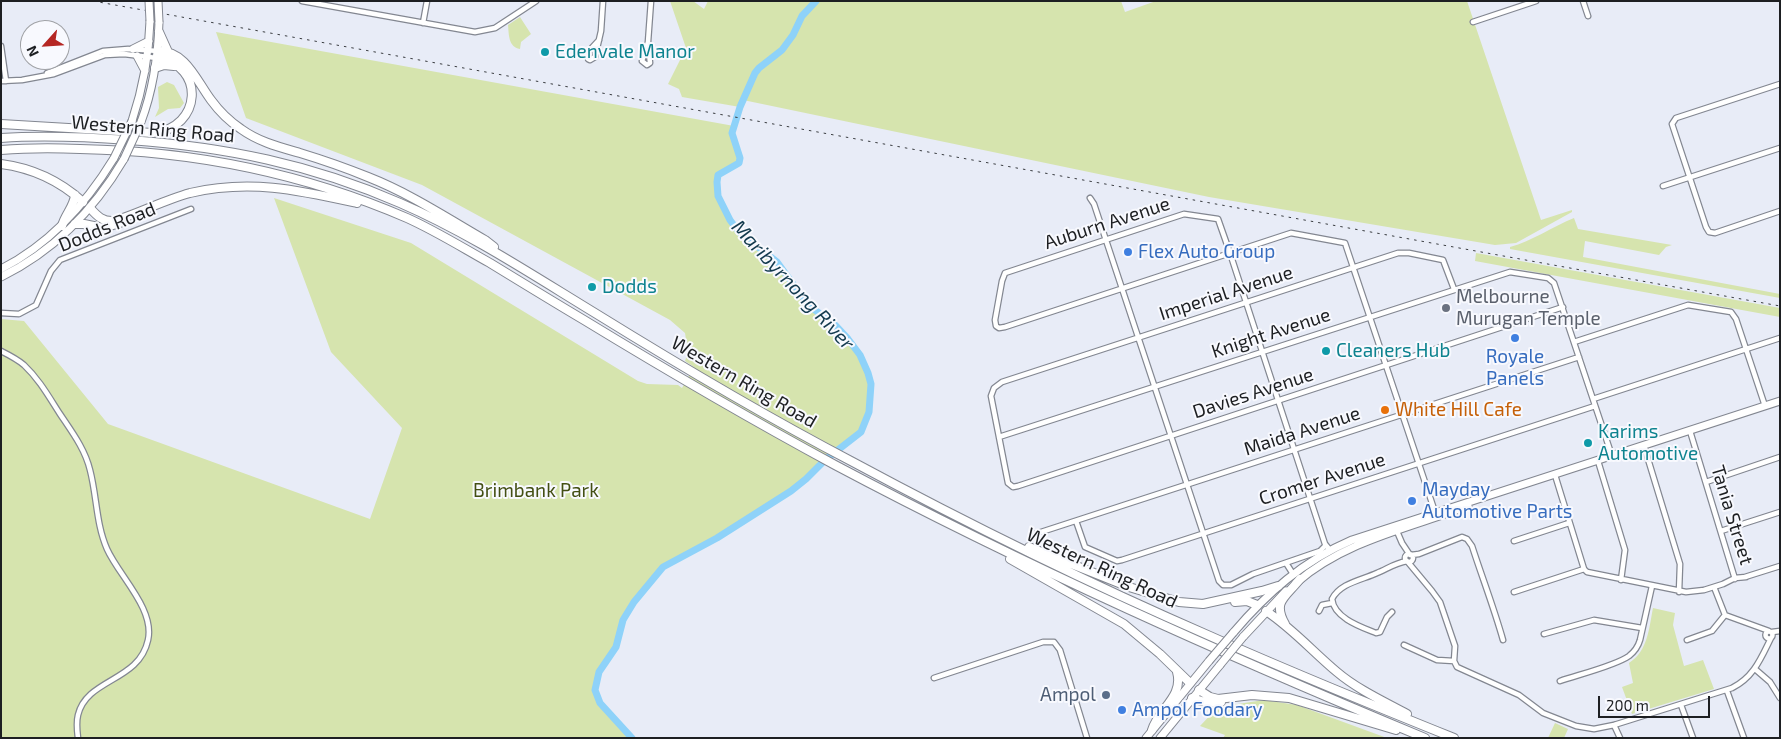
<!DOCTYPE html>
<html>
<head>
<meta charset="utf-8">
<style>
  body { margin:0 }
  #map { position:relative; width:1781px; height:739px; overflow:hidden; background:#e8ecf7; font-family:"Exo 2",sans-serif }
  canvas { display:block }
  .frame { position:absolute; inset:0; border:2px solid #1d1f22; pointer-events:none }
  .north { position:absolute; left:20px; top:20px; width:50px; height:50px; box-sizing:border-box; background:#f8f9fe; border:1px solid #a0a2a6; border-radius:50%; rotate:244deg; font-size:14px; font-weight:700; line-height:20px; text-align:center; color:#1d1f22 }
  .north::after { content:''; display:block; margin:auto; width:18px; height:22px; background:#b52623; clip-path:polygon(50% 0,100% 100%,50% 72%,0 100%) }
  .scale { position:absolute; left:1598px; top:696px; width:112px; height:22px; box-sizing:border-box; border:2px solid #1d1f22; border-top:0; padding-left:6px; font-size:15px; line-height:18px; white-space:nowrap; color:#1d1f22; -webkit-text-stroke:4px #f8f9fe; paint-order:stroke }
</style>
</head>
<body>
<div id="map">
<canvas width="1781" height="739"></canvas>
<div class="frame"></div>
<div class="north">N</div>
<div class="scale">200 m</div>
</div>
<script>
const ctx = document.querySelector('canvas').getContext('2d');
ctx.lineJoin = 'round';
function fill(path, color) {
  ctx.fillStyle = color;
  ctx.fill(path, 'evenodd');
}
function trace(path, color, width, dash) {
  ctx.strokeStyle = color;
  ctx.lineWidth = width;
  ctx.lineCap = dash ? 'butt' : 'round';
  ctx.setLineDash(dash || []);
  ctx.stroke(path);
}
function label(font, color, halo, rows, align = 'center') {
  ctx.font = font + ' "Exo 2",sans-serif';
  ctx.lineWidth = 4;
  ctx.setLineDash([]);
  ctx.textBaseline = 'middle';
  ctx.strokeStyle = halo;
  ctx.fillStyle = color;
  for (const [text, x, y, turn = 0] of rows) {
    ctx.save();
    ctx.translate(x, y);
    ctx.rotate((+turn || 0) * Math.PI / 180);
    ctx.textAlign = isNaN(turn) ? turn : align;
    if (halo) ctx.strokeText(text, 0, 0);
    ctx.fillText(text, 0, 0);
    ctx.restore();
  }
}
const green = new Path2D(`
  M670,1H693L704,9L708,1H1121L1125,12L1156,1H1467L1541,220L1572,210V212L1516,243L1495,245L1209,197L743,100L740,107L682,97L679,89L668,84L686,48Z
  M520,17L531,34L521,42L520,49C508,47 509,34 508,25Z
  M216,32L734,126C731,138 743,156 739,162C735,168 724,171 718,175L717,182L718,196L730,220L739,232L777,262L801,295L816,310L835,325L848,339L860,355L868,373L871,384L869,412L861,432L825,460L806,479L791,491L717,538L663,567L634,602L623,620L616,647L599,672L595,690L600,703L632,738H1V319L24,321L108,424L370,519L402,428L331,352L274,198L411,243L638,381L647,384L678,385L682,388L694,367L685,361L688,352L685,333L670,320L422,185L246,118Z
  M167,82L174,85L184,103L180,108L168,109L155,117L159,108L158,87Z
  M1574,218L1578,229L1672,245L1666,247L1659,255L1585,241L1583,257L1780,294V298L1510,249V247C1532,241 1552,227 1574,218Z
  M1476,253L1780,308V317L1475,261Z
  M1653,608L1675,613L1673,625L1684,666L1703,660L1714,689L1632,714L1622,687L1633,683L1629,663C1648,651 1649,628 1653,608Z
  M1264,700L1297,705L1387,738H1223L1225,735L1200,726L1218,707Z
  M1555,723L1568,729L1564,738H1548Z`);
const river = new Path2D(`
  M632,738L600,703L595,690L599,672L616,647L623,620L634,602L663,567L717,538L791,491L806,479L825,460L861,432L869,412L871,384L868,373L860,355L848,339L835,325L815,310L801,295L777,262L739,232L730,220L718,196L717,182L718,175L739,163L740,158L732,133L740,107L755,73L759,68L782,50L793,35L802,16L816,1`);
const minor = new Path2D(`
  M302,1L475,32L495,28L536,1
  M1583,1L1588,16
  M1473,22L1536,1
  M423,23L427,1
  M599,40L587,53L588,59L590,60L595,57L601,31L603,1
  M648,42L642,61L647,65L650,63L648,42L651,1
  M1,46L6,81
  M47,73L103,51L128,49L158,51
  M1,81L22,80L54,74L105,55L124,54L157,58
  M1780,84L1676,118L1672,124L1706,227L1709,232L1715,233L1780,211
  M1663,186L1780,148
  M1090,198L1094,204L1219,581L1223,585H1231L1253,574L1320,551L1326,545
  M1454,289L1443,260L1409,253H1398L1002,382L994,388L991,396L1008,483L1013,487L1018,486L1563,307
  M1,313L19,314L36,305L51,271L60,260L191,209
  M1574,342L1688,305L1731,312L1736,319L1765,406
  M1,351C9,355 17,359 24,365C39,379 49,397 60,414C72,432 85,449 90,470C97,497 96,524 107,549C119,576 155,609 148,640C139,682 87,678 78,715C76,723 77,730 78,738
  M1593,399L1780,338
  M1690,431L1735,579
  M999,437L1510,272L1548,278L1554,283L1612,456
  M1644,446L1680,564L1679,592
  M1598,461L1625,550L1621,580
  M1555,475L1584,569
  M1706,482L1780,457
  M1076,521L1085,547L1117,561L1122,560L1595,406
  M1396,529L1402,543L1410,555
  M1721,531L1780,512
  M1035,534L1579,357
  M1514,541L1569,523
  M1330,550L1325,544L1230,253L1218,219L1184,214L1005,273L1002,281L995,320L996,326L999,328L1005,327L1291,233L1345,243L1436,515
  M1405 558a4 4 0 1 1 8 0a4 4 0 1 1-8 0Z
  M1411,555L1419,554L1462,537L1467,539L1472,546C1482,577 1494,608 1503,640
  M1407,561L1432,591L1440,602L1455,646L1454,661L1457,667L1519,695L1543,713L1576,726L1594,729L1614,725L1732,688C1754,677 1761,658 1771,638
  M1286,563L1293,574
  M1745,577L1780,566
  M1714,587L1725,615L1769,631
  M1514,592L1584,569L1587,572L1686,592L1704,590L1723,584L1735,578L1746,577
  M1319,611L1322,605L1332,603
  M1392,612L1387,617L1380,632L1376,633C1361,627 1334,618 1332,599C1340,583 1362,580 1377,573C1387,569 1395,563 1407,561
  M1765.5 635a3.5 3.5 0 1 1 7 0a3.5 3.5 0 1 1-7 0Z
  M1772,632L1780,631
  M1544,634L1594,620L1642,628
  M1687,640L1712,631L1725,615
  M1404,645L1437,660L1454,661
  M1755,669L1770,682L1780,698
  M934,678L1043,642H1054L1060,650L1087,738
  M1560,681C1577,675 1615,666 1629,656C1634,652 1638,647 1640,640L1652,586
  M1727,691L1744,738
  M1681,705L1693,738
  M1614,725L1620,738`);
const primary = new Path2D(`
  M133,49L149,41
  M137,56L145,71
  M132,121C143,88 149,56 150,21
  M141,122C153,90 158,56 159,22
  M1,269C50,244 86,204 114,158
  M1,277C54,251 94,210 124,159
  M1296,583C1344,541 1409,528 1468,506
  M1233,633C1267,593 1303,561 1352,540L1780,401
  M1243,637L1286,591
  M1146,738L1209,661
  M1160,738L1220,665`);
const motorway = new Path2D(`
  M159,32L168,52
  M158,51C186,51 196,80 211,100C219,111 229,121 241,129C259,142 279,147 300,153C323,160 346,168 368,177C409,193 447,218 485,240L494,247
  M155,68L164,65L174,66
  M1,124L153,133C202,128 206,65 157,58
  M1,138C44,135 87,137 129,140C225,147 311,164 400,203C469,233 531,274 595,313C679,365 763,415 851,461C968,524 1088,583 1210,636C1291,672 1372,705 1454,738
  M1,150C27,148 53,148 80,149C193,151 303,173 407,218C436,231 463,248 490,263C521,282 552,301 584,320C666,370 750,419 835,465C1027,567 1225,655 1425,738
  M1,164C32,168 60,181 83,202
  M90,208C97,216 103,222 114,221C140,213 164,200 190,193C250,179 298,190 357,203
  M75,224H84L103,228L120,223
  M62,226C65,214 74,207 75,195
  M1029,547L1129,587L1179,602L1203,604L1262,591L1278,586
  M1010,559L1124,624L1160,654L1190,683
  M1235,602L1247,601L1257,605
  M1266,611C1292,628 1313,652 1337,672C1357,689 1383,701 1407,714
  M1285,624C1272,601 1286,597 1300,579
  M1199,690L1210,697L1218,699L1252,695L1289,698L1396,730
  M1192,698L1208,703L1221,702
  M1152,730C1158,709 1184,697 1177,672`);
const rail = new Path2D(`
  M93,1L1780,306`);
const primaryBridge = new Path2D(`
  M149,1L150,21
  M158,1L159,22
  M114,158L132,121
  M124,159L141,122
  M1209,661L1233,633
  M1220,665L1243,637`);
const markers = [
  [545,52,5,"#0f9aa8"],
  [1128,252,5,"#3f7fe0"],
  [592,287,5,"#0f9aa8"],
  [1446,308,5,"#6b7280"],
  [1515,338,5,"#3f7fe0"],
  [1326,351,5,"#0f9aa8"],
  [1385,410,5,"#e8710a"],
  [1588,443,5,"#0f9aa8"],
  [1412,501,5,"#3f7fe0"],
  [1106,695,5,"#5c6f8a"],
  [1122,710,5,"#3f7fe0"]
];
const cultureNames = [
  ["Edenvale Manor",555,52],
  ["Dodds",602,287],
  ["Cleaners Hub",1336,351],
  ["Karims",1598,432],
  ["Automotive",1598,454]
];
const streetNames = [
  ["Western Ring Road",153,129,5],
  ["Auburn Avenue",1107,223,-18],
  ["Dodds Road",107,227,-22],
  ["Imperial Avenue",1226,293,-18],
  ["Knight Avenue",1271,333,-18],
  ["Western Ring Road",744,382,30],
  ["Davies Avenue",1253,393,-18],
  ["Maida Avenue",1302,431,-18],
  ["Cromer Avenue",1322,479,-18],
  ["Tania Street",1732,515,73],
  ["Western Ring Road",1102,568,25]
];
const shopNames = [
  ["Flex Auto Group",1138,252],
  ["Royale",1515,357,"center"],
  ["Panels",1515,379,"center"],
  ["Mayday",1422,490],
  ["Automotive Parts",1422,512],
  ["Ampol Foodary",1132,710]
];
const worshipNames = [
  ["Melbourne",1456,297],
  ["Murugan Temple",1456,319]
];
const foodNames = [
  ["White Hill Cafe",1395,410]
];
const parkNames = [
  ["Brimbank Park",536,491]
];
const serviceNames = [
  ["Ampol",1096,695]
];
const waterNames = [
  ["Maribyrnong River",793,285,47]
];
fill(green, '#d6e4ae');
trace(river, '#8ed2f9', 7);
trace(minor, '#838791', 7);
trace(primary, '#838791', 9);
trace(motorway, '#838791', 10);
trace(minor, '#fff', 4.5);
trace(primary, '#fff', 7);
trace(motorway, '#fff', 8);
trace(rail, '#393c40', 1, [2.5, 5]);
trace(primaryBridge, '#838791', 9, []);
trace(primaryBridge, '#fff', 7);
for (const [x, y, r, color] of markers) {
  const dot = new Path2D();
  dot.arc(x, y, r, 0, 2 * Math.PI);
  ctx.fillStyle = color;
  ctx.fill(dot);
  trace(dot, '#f8f9fe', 2);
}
label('19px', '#0d838f', '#f8f9fe', cultureNames, 'left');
label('19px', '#1d1f22', '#f8f9fe', streetNames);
label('19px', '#366cbe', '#f8f9fe', shopNames, 'left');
label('19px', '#5b616d', '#f8f9fe', worshipNames, 'left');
label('19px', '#c56008', '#f8f9fe', foodNames, 'left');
label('19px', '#434f13', '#f8f9fe', parkNames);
label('19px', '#4e5e75', '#f8f9fe', serviceNames, 'right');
label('italic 20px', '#133a4e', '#f8f9fe', waterNames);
</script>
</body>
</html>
